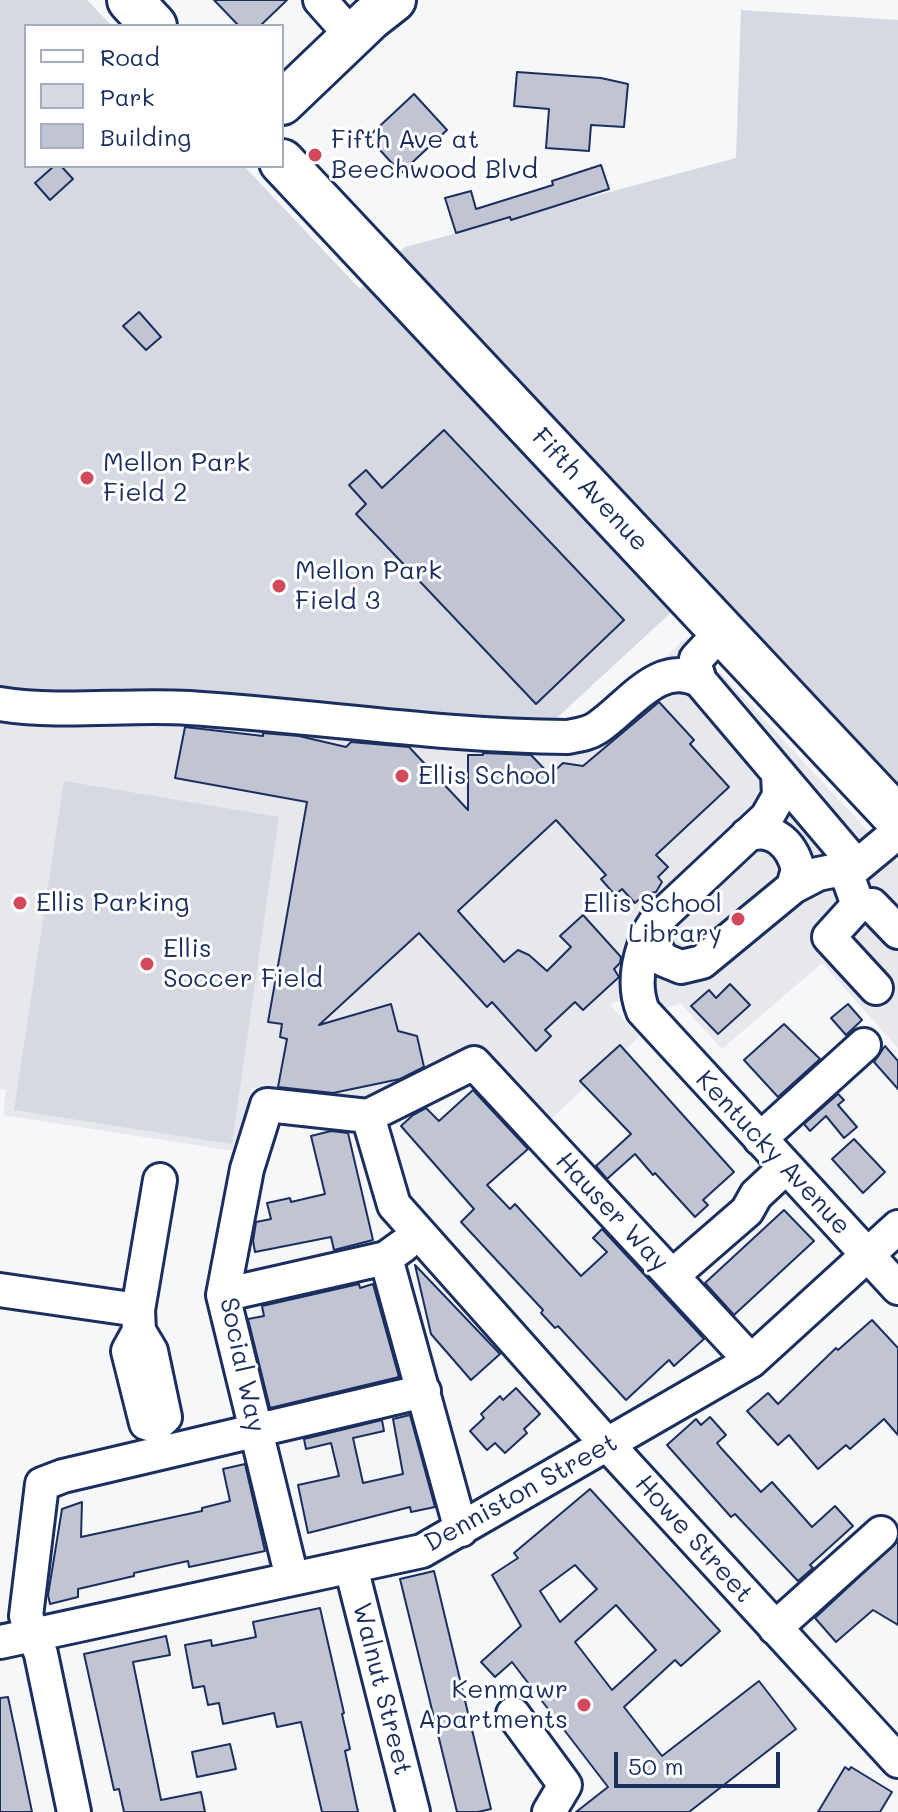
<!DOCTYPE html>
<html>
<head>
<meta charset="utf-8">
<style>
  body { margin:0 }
  #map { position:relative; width:898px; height:1812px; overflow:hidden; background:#f6f7f9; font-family:Mali,sans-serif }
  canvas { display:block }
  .legend { position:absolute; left:24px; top:24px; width:260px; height:144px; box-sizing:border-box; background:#fff; border:2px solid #a4acbf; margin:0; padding:10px 14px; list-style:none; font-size:24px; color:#1b2f5e }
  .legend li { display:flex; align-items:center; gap:16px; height:40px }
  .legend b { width:40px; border:2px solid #a4acbf }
  .scale { position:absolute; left:614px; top:1752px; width:166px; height:36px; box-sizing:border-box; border:4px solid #1b2f5e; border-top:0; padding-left:10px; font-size:24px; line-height:28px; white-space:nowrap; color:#1b2f5e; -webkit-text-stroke:6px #fff; paint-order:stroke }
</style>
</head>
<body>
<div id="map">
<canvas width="898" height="1812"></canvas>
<ul class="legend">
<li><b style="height:10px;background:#fff"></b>Road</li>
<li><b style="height:22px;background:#d6d9e2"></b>Park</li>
<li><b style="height:22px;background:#c0c4d3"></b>Building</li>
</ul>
<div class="scale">50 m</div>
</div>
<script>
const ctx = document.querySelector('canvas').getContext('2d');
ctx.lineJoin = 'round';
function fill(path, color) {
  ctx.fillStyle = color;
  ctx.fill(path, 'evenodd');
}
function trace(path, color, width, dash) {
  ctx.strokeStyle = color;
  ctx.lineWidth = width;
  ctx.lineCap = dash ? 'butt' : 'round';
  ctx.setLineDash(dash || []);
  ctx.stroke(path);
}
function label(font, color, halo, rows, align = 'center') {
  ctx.font = font + ' Mali,sans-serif';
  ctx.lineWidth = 6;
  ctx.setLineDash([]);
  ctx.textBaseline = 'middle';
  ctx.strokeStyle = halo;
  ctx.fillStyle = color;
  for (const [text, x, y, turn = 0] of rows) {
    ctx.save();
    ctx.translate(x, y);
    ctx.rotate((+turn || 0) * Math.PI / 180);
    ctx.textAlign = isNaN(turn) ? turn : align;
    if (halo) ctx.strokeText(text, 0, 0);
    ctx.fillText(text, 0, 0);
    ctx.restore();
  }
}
const built = new Path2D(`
  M687,637L898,863V1048L822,963L722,1049L680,1003L654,1013L637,995L610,1004L639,1037L551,1119L488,1051L345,1108L252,1088L240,1152L3,1115L6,1090L0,1089V719L47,693L582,736Z`);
const green = new Path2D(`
  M0,0H87L112,26H26V166H244L360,289L405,247L736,158L741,10L898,20V788L703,583L547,727L0,687Z
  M64,781L279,817L232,1144L14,1110Z`);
const building = new Path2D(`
  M214,0H287L260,26H239Z
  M517,72L601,78L628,84L624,127L591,125L589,151L546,148L549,109L514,106Z
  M414,94L447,130L401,173L368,137Z
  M601,165L609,189L511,220L510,217L456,233L445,198L471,191L476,209L553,185L552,181Z
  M54,166H61L73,179L50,200L35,183Z
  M139,312L161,337L146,350L123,326Z
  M444,430L624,620L536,704L356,514L366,504L349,485L366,470L382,488Z
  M659,702L694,740L690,744L729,787L656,855L668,867L658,877L662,882L656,892L645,894L635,903L622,889L615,895L601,879L606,875L556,820L458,911L504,962L518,950L529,955L547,971L571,947L560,936L583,915L621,957L620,963L614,969L619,977L583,1010L575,1002L545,1030L551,1036L536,1051L492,1002L487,1007L419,933L319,1025L391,1004L398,1031L417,1036L424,1067L400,1079L333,1093L278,1087L287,1039L280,1037L282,1024L268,1022L307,802L175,778L185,727L263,736V733L299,736L346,747L351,742L409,747L468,810V755H483V753L531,755L550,775L563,763L583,766Z
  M730,984L750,1005L718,1034L691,1006L709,990L716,998Z
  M848,1004L862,1020L846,1035L831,1018Z
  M784,1024L820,1059L778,1097L744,1060Z
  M620,1045L734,1172L703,1200L708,1205L695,1217L655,1173L653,1175L635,1154L607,1179L596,1166L631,1134L580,1081Z
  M885,1046L898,1061V1089L874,1062Z
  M473,1090L528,1149L487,1185L510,1209L515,1204L581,1276L607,1252L593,1238L602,1229L704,1339L674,1366L669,1360L626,1400L558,1326L555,1328L541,1313L543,1310L461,1222L474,1209L401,1126L413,1115L426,1108L439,1121Z
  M838,1094L844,1100L838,1105L857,1127L844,1138L826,1116L810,1131L804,1124Z
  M331,1131L348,1133L373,1240L334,1250L331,1237L255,1252L253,1241L256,1222L271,1219L267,1203L290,1198L291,1202L325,1194L311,1136Z
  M854,1139L885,1172L863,1193L832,1159Z
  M784,1210L814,1241L734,1315L705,1283Z
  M415,1265L500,1354L471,1380L431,1334Z
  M359,1284L360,1288L373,1284L399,1377L270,1408L248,1319L264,1316L262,1306Z
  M872,1320L898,1348V1435L884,1419L850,1449L846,1445L818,1469L789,1435L778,1445L747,1411L768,1393L778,1404L836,1348L838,1350Z
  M516,1388L540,1414L524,1429L527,1433L505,1453L495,1443L487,1450L470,1431L484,1418L481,1414L500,1396L503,1400Z
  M410,1415L435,1507L411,1512L410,1507L308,1533L298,1485L339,1476L331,1443L306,1449L304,1439L382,1420L384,1431L353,1438L363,1483L403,1474L393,1419Z
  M710,1417L726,1435L717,1443L721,1448L761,1492L772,1482L812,1527L835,1506L853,1526L810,1565L813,1568L798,1581L735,1514L731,1517L667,1445L696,1419L701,1425Z
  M245,1464L265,1551L189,1567L188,1561L134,1573V1576L78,1589V1597L50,1604L48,1595L62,1509L82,1502L81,1537L202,1511V1508L230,1501L223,1469Z
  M590,1489L720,1631L681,1666L675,1660L624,1707L662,1756L759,1681L796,1729L689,1812H576L608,1787L512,1662L495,1677L481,1662L521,1626L492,1575L518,1558L514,1553ZM575,1565L597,1589L560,1622L540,1591ZM616,1605L656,1650L612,1690L575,1642Z
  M898,1541V1625L873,1610L836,1642L815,1618Z
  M434,1571L491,1809L478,1812H457L400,1579Z
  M320,1608L344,1713L342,1714L350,1749L345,1751L358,1812H322L301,1722L277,1727L274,1713L223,1724L219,1703L208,1705L204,1686L193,1688L185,1645L211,1640L212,1646L256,1637L253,1622Z
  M166,1636L170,1655L133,1662L161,1800L201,1792L205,1812H124L119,1789L114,1790L84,1654Z
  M8,1697L18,1744L32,1812H0V1698Z
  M230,1744L236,1769L197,1777L192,1752Z
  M845,1767L849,1770L851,1767L892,1792L880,1812H818Z`);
const minor = new Path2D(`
  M320,0L352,36
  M700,681L695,665L696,659L722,631
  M0,704C63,714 126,704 189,708C315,716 441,736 567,737C578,735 588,734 597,728C628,708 659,658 700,681L857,866
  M778,774L779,796L767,817L656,921L651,929L652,939L659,954L664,960L681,967L702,962L793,887L818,874L857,866L898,832
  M747,835C773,825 792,845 798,869L793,887
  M845,869L858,905L829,937L876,988
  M858,905H872L898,932
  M651,929C639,955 632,984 643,1011L898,1288
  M368,1116L394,1205L596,1432L898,1761
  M760,1139L864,1045
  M386,1258L461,1530
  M672,1276L747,1211L756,1195L786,1167
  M0,1290L138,1310
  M223,1295L386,1258L404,1245
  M139,1331L151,1351L165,1417L155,1426L146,1423L128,1351L139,1331L138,1310L160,1180
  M351,1567L413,1812
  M292,1578L223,1295L247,1169L267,1105L368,1116L474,1063L751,1361
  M775,1628L881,1533
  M0,1642L422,1551L751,1361L898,1227
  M513,1714L565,1785L549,1812
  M74,1812L41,1654L26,1616L42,1484L63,1476L424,1391`);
const major = new Path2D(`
  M282,103L371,18L394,0`);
const highway = new Path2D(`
  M130,0L154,26
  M282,162L898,819`);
const markers = [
  [315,155,8,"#d1495b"],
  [87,478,8,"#d1495b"],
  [279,586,8,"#d1495b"],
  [402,776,8,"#d1495b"],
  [20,903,8,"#d1495b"],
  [738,919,8,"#d1495b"],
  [147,964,8,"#d1495b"],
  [584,1705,8,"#d1495b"]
];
const poiNames = [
  ["Fifth Ave at",331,140],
  ["Beechwood Blvd",331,170],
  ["Mellon Park",103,463],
  ["Field 2",103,493],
  ["Mellon Park",295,571],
  ["Field 3",295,601],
  ["Ellis School",418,776],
  ["Ellis Parking",36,903],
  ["Ellis School",722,904,"right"],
  ["Library",722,934,"right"],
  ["Ellis",163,949],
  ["Soccer Field",163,979],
  ["Kenmawr",568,1690,"right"],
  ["Apartments",568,1720,"right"]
];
const streetNames = [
  ["Fifth Avenue",590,490,47],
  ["Kentucky Avenue",773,1153,47],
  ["Hauser Way",612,1212,47],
  ["Social Way",242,1365,78],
  ["Denniston Street",521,1493,-29],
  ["Howe Street",694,1539,48],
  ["Walnut Street",382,1689,76]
];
fill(built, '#e6e8ee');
fill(green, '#d6d9e2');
fill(building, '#c0c4d3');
trace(building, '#1b2f5e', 2);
trace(minor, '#1b2f5e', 38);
trace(major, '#1b2f5e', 48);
trace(highway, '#1b2f5e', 50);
trace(minor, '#fff', 32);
trace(major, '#fff', 42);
trace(highway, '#fff', 44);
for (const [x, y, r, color] of markers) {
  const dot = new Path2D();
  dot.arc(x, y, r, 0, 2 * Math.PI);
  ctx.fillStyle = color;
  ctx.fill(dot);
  trace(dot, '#fff', 3);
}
label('26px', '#1b2f5e', '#fff', poiNames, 'left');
label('26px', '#1b2f5e', '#fff', streetNames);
</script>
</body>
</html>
